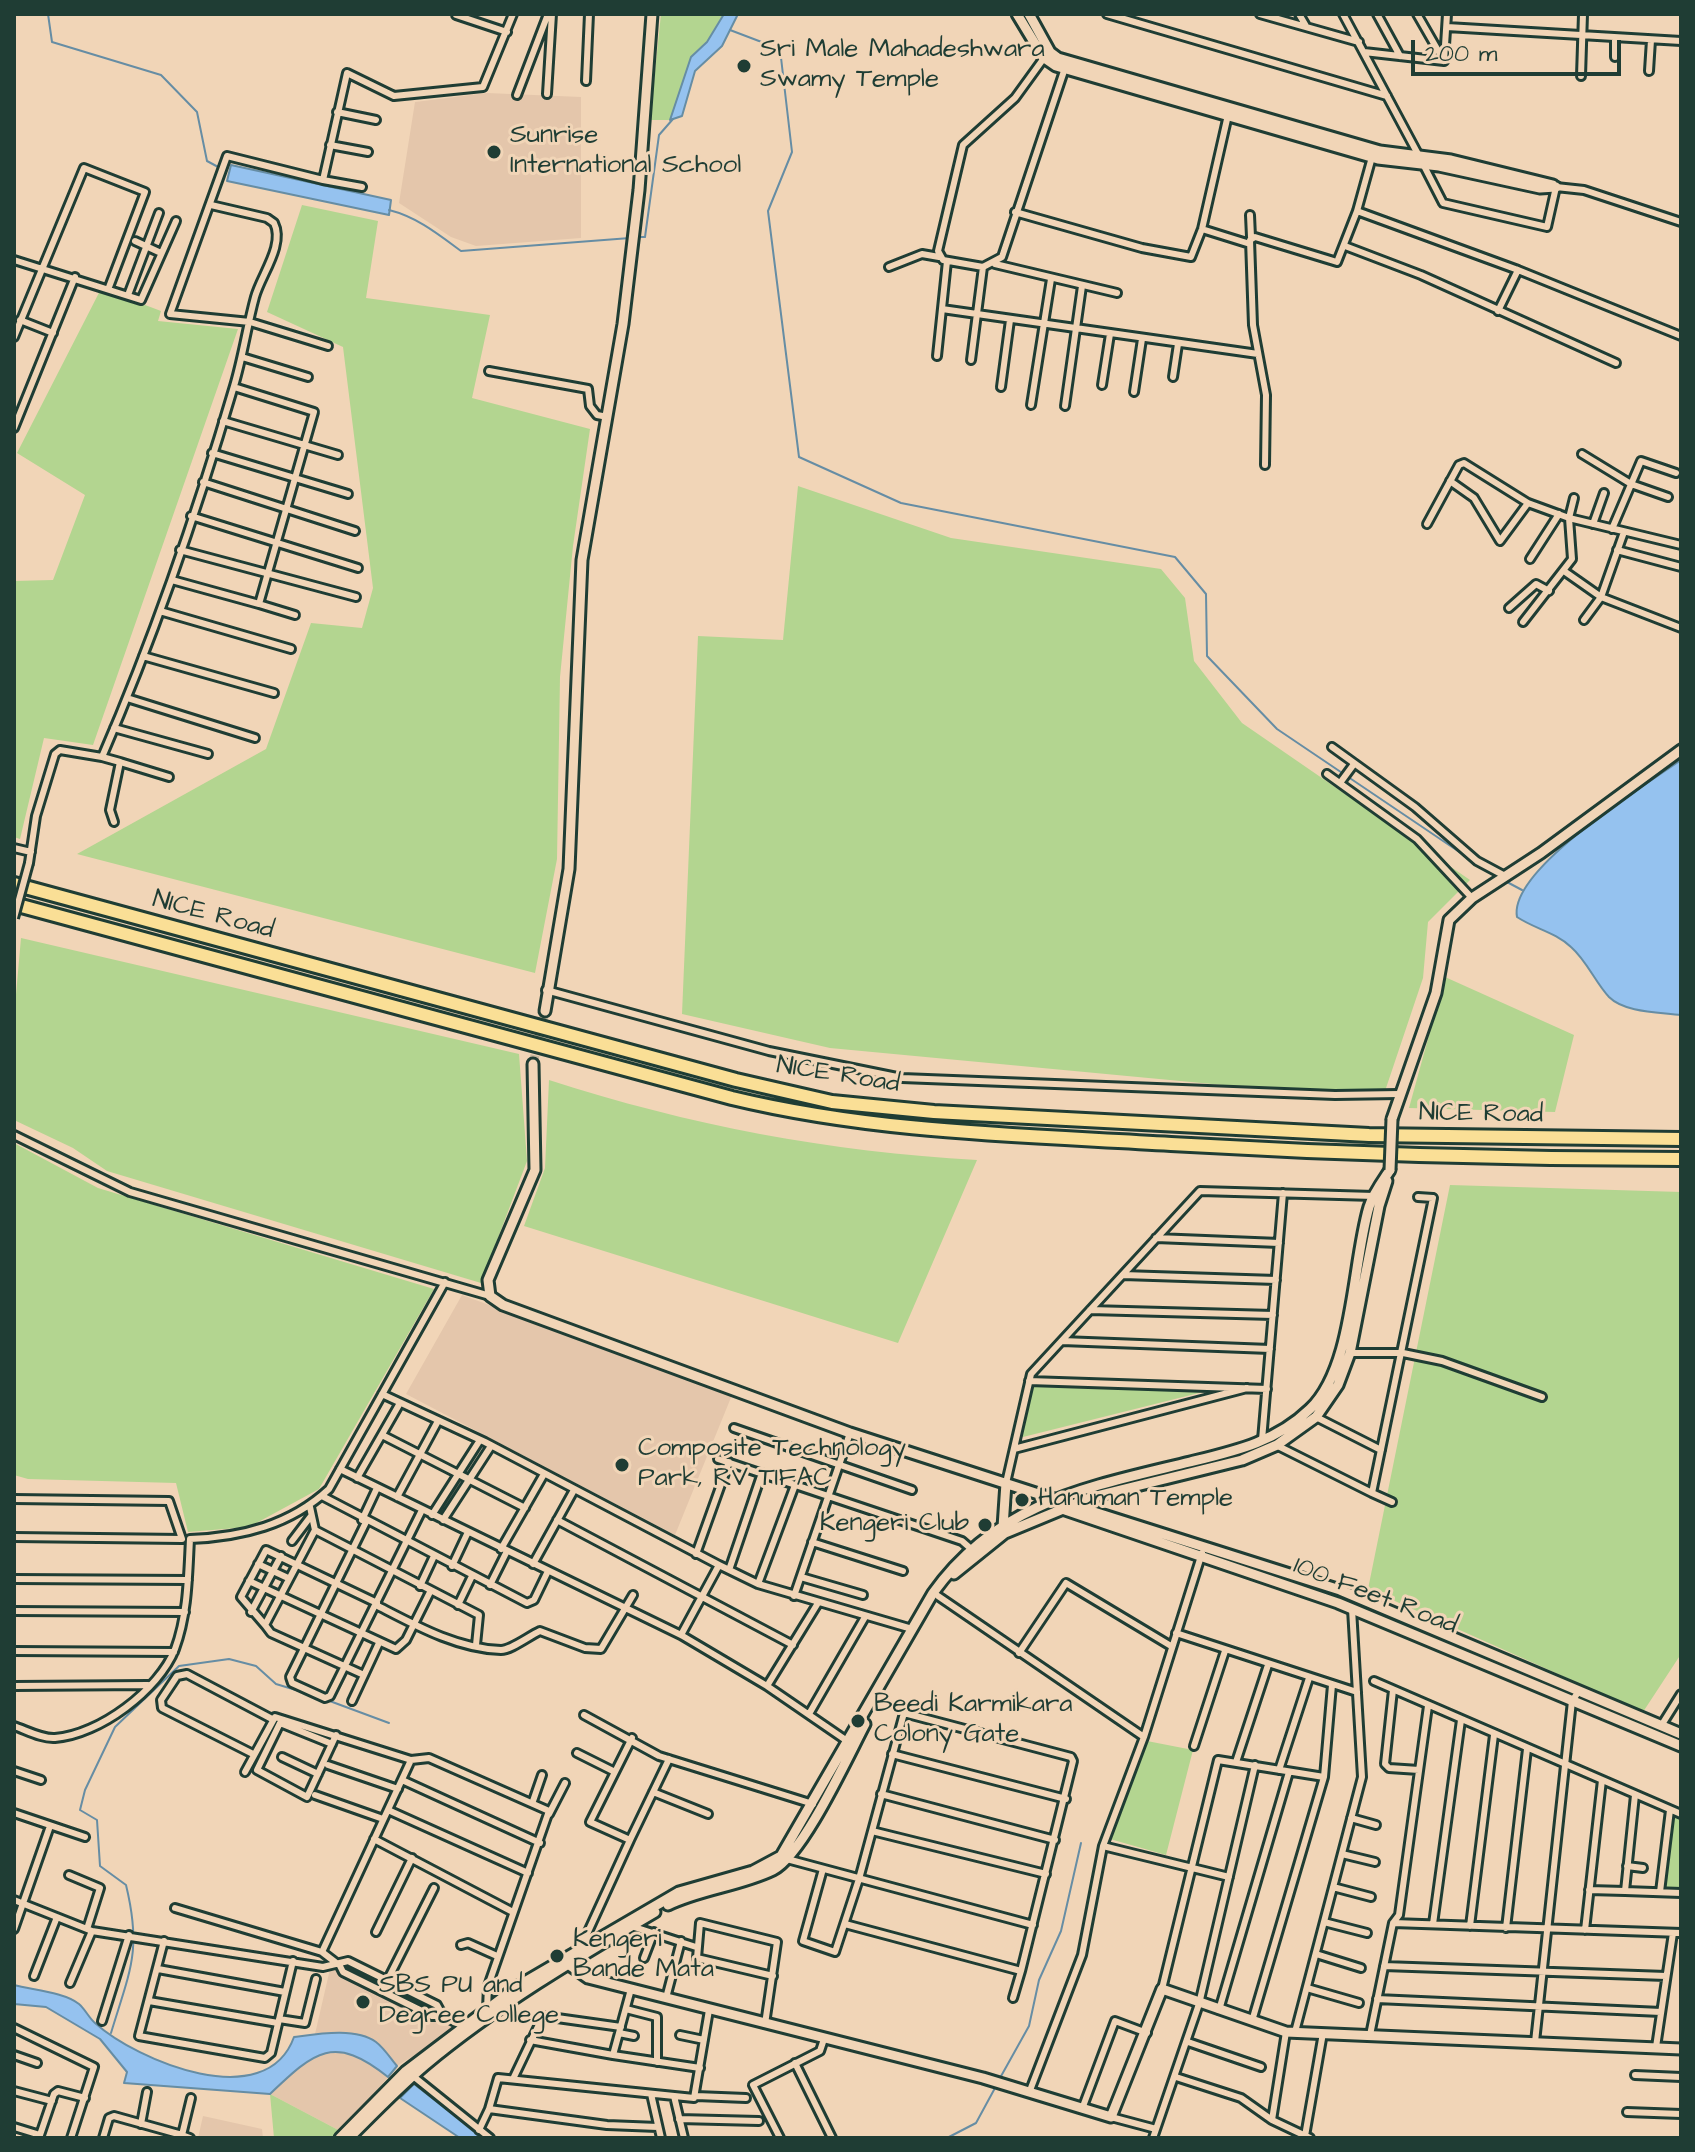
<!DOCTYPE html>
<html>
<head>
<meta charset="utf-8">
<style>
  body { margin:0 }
  #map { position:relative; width:1695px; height:2152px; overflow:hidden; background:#f1d5b7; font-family:"Architects Daughter",sans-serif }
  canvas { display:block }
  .frame { position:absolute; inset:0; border:16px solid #1f3d34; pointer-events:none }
  .scale { position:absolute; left:1411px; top:40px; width:210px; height:36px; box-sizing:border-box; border:4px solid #1f3d34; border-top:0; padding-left:10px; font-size:24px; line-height:28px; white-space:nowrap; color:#1f3d34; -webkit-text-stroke:6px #f1d5b7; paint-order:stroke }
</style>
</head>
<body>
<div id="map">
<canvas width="1695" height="2152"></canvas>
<div class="frame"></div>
<div class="scale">200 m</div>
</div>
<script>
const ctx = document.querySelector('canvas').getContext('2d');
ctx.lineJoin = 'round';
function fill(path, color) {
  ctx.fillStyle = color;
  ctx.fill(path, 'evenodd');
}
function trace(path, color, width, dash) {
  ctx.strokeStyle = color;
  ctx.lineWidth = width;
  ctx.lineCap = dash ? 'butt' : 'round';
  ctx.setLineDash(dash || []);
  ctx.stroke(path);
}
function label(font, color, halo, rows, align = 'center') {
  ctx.font = font + ' "Architects Daughter",sans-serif';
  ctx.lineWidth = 6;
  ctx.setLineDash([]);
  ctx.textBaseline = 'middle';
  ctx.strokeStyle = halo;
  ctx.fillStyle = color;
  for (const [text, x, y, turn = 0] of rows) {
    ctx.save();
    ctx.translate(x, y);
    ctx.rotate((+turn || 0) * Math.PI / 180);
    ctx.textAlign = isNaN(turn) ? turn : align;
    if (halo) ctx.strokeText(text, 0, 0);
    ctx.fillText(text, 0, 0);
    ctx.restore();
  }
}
const built = new Path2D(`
  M487,93L581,97V238L476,246L451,237L399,203L415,102Z
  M462,1295L732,1395L675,1535L406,1394Z
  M330,1969L352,1976L456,2029L397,2066L375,2041L315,2034Z
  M347,2052L361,2055L388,2077L342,2132L270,2094L304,2062L322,2054Z
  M203,2116L262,2129L263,2138H198Z`);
const green = new Path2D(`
  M661,14H724L707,42L691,57L670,120H650Z
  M302,205L378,221L366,298L490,315L472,398L590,429L573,546L560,677L557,859L535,973L77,854L266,749L311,623L362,628L373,588L343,347L267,312Z
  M104,283L116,294L161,311L158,321L238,329L93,745L44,738L20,839L14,837V581L53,580L85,495L17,453Z
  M798,486L951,538L1161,569L1185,598L1194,661L1242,723L1470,880L1428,922L1423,978L1382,1100L830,1048L682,1014L698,636L783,640Z
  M21,938L519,1054L527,1161L481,1283L107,1171L73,1148L14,1120V1017Z
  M1445,977L1574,1035L1555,1112L1409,1108Z
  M549,1080C688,1125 830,1152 977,1160L898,1343L524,1226L545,1168Z
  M14,1143L98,1188L434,1289L319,1489L249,1527L188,1532L176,1483L28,1479L14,1475Z
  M1450,1185L1681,1192V1654L1643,1712L1368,1589Z
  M1033,1385L1207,1391L1019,1438Z
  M1147,1741L1193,1750L1166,1855L1110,1839Z
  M1672,1814L1681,1818V1887H1663Z
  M270,2094L342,2132L337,2138H274Z`);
const water = new Path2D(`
  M724,14H738L722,46L695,71L682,116L670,120L691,57L707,42Z
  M231,165L391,200L389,215L227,181Z
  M1681,760V1015C1660,1012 1625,1013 1609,997C1595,982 1587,961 1571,947C1555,932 1535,929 1517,917C1508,870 1644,786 1681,760Z
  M14,1985C32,1990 64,1992 79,2004C85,2009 89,2018 95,2023C137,2061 266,2115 294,2037C317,2034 356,2027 376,2042C384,2048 391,2059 397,2066L388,2077C334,2034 315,2051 270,2094L124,2083L127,2072L100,2039L46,2007L14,2004Z
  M414,2084L480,2135L485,2138H460L400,2098Z`);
const stream = new Path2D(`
  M48,14L52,42L161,75L197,112L207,161L220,168
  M730,30L780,49L792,152L768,211L799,457L901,503L1175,557L1206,594L1207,656L1277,729L1495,876
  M389,210C417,217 438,234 461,251L630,238
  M636,237H645L659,135L673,119
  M1507,882L1522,890
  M327,1700L389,1723
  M111,2033C130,1970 142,1951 126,1885L100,1866L97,1820L80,1810L85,1790L115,1727L179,1666L229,1659L256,1666L276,1684L309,1694
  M1000,2078L1029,2026L1039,1980L1061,1931L1081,1843
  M947,2138L976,2123L995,2088`);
const secondaryTunnel = new Path2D(`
  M533,1064L545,1011`);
const street = new Path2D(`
  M1107,14L1387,96
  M1260,14L1359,42
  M1299,14L1306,26
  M1343,14L1419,156
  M1377,14L1400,56
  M1417,14L1444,61
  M456,15L507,32
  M1447,27L1681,41
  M1364,52L1444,61
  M1615,57V38
  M1044,58L1015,98L963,145L938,251L943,260L983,267L1002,257L1066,65
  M1444,61L1447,14
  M1649,71L1651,40
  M1581,76L1583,14
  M586,81L589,14
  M547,94L552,14
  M517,95L548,14
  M337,112L376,120
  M330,145L368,152
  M1423,164L1443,203L1547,227L1556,187L1584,190L1681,222
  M323,180L362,187
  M1357,211L1518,270L1681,336
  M1015,212L1142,248L1191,257L1202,229L1228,115
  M1250,215L1251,237
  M1202,229L1250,244
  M135,241L161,253
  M1345,246L1421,275L1616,363
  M14,260L141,300L176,221
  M995,264L1117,293
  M889,267L922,254L939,257
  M128,295L159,213
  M942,309L1258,354
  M1498,311L1518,270
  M20,320L53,333
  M14,337L84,168L145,192L109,287
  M328,346L250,322L170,314L227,156L323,180L347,73L394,96L483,87L513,14
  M937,356L947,261
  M242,357L308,377
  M971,360L983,267
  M489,371L588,389L590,406L597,415L608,417
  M1173,377L1178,344
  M1102,385L1110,334
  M1001,387L1010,320
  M1134,392L1142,339
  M1031,405L1051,279
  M1065,406L1082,286
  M223,421L338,455
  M14,428L75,277
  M212,453L348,494
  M1582,454L1631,484L1668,497
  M1265,465L1266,395L1253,325L1250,240L1255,237L1337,262L1357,211L1372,157
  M1450,481L1474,498L1500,541L1528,503
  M203,482L355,531
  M191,516L358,568
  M1427,524L1459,465L1464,463L1528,503L1569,518L1681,545
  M1593,524L1604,493
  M1612,529L1641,461L1676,473
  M180,550L356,597
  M1617,550L1681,567
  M1530,559L1559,514
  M1564,571L1601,597L1681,628
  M172,580L259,604L314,412L234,387
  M259,604L295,615
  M1509,608L1536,584L1549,591
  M160,611L291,649
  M1584,620L1601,597L1624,532
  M1523,622L1572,559L1569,518L1574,498
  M143,656L274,693
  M127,698L255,738
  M114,728L208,754
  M1332,747L1415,807L1477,861L1505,876
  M120,762L169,777
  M1327,774L1417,839L1472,898
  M1340,783L1354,764
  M114,822L110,810L120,762L102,757C154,637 197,512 234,386C243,356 247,326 255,297C261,275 285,245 274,223L267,218L211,205
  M14,848L31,852
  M29,863L36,816L55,754L60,750L102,757
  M546,990L769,1051L902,1078L1335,1095L1399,1094
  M14,1135L130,1192L490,1296
  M1156,1238L1279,1243
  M1123,1275L1276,1280
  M1090,1310L1273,1315
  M1062,1341L1270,1349
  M1350,1353H1403L1442,1361L1542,1397
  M1029,1381L1267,1389
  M382,1394L485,1442L719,1565L681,1635
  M1316,1417L1381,1450
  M734,1428L912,1490
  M382,1435L525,1508
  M1262,1440L1283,1193
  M1276,1445L1372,1493L1433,1198L1418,1197
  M1014,1449L1247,1388
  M718,1459L962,1541L970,1548
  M340,1469L681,1635L767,1686L850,1743
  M357,1478L400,1403
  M1006,1483L1031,1374L1200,1191L1374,1196
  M1372,1493L1392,1502
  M322,1496L527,1603L534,1600L548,1571
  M397,1497L438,1421
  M14,1499L169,1501L182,1539
  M310,1507L315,1530L265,1625L271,1633L364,1675
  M432,1515L480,1440
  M362,1520L377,1488
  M443,1520L491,1446
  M557,1520L793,1645
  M366,1522L290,1677L292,1683L325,1698L330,1696L422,1510
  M315,1530L479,1615L476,1645
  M14,1537L182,1539
  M292,1541L311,1516
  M812,1542L903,1571
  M501,1549L544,1474
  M696,1554L729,1462
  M258,1564L288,1578
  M533,1564L574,1490
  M719,1565L758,1584L912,1629
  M452,1566L468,1532
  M729,1570L762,1473
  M801,1577L863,1595
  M14,1579L188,1580
  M249,1581L396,1649L406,1640L430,1592
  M758,1584L795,1485
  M490,1585L507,1551
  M420,1586L434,1556
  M794,1596L850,1433
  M938,1596L1144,1737
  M376,1605C413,1624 457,1649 501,1650C511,1650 529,1636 540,1631L585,1648L601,1649L633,1595
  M458,1605L472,1576
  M14,1611L185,1612
  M251,1612L281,1556
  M265,1625L241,1597L266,1550L377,1603
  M1176,1633L1357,1692
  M14,1651L174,1652
  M1019,1653L1066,1583L1171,1646
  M1374,1681L1681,1814
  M14,1686L148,1685
  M767,1686L818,1603
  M1393,1690L1385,1764L1389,1768L1419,1770
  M352,1701L379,1643
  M809,1714L865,1617
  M584,1715L659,1756L813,1804
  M14,1726C26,1730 42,1739 55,1738C99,1735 159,1690 175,1649C188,1614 188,1576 190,1539C242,1537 290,1525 329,1489L445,1282
  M1661,1726L1681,1694
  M332,1744L280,1723L257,1770L307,1797L308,1795L336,1735
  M1194,1746L1225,1651
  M577,1753L615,1772
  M253,1754L162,1708L161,1700L177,1676L187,1674L272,1719
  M892,1754L1066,1799
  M282,1757L318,1774
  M411,1760L429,1758L549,1811L488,1986L487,2009
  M1236,1762L1268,1665
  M328,1765L398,1789
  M1279,1770L1309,1678
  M14,1771L41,1780
  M245,1772L275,1717L411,1760L322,1952
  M402,1780L540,1843
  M653,1792L708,1814
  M881,1794L1055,1840
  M315,1795L383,1819
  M1635,1795L1625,1891L1681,1893
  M533,1801L542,1775
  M388,1810L528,1873
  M14,1813L85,1837
  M549,1814L565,1783
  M1351,1818L1376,1825
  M872,1831L1046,1874
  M374,1839L511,1911
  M630,1840L669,1759
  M1103,1846L1229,1877
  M1342,1854L1375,1862
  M787,1859L1033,1925
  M1627,1866L1643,1868
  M823,1869L803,1941L835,1952L859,1879L904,1713L1071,1757L1073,1761L1021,1971L845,1924
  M69,1875L100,1888L87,1929
  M1333,1887L1371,1897
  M1589,1890L1625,1891
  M1660,1892L1670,1810
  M14,1900L92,1931L323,1967L348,1961L437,2005L443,2016
  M175,1908L322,1952L335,1962
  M1324,1922L1367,1933
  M1393,1923L1681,1933
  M1433,1924L1461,1720
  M631,1926L696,1947
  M1470,1926L1494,1735
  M1506,1928L1527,1749
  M14,1929L50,1826
  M1585,1930L1602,1780
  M376,1932L412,1858
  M164,1941L139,2036L265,2058L271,2053L293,1961
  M461,1945L468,1943L497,1956
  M581,1947L630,1840L590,1822L632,1738
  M1316,1954L1361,1968
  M644,1958L654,1932
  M339,1964L343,1972L432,2016H443L463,2026
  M1384,1966L1666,1976
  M158,1969L285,1992
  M34,1976L57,1917
  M70,1983L92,1931
  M1307,1988L1359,2003
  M1162,1989L1218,1760L1324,1777
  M382,1991L434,1888
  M666,1998L681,1941
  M1013,1998L1021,1971
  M1377,1999L1661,2012
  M149,2001L278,2023
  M626,2009L657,2017V2062
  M1219,2010L1289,1772
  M279,2019L305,2023L316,1979
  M102,2021L129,1935
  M1252,2021L1324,1777L1332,1685
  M765,2024L777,1942L700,1923L697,1958L773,1976
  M14,2028L94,2067L71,2138
  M1286,2032L1272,2120L1310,2138
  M1295,2032L1362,1777L1352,1609
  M619,2033L634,2036
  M680,2035L704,2040
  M1370,2035L1393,1923L1399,1915L1428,1706
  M530,2040L613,2055L631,1989
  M1188,2042L1261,2067
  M1535,2042L1572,1701L1579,1691
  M1656,2047L1673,1933
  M14,2055L37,2063
  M613,2055L700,2068
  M795,2063L832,2138
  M1635,2075L1681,2077
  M413,2076L490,2138
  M1176,2077L1241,2098L1272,2120
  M513,2079L543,2016L621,2027
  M14,2091L52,2101
  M1029,2093L1082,1955L1103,1846L1144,1737L1202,1553
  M651,2094L661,2138
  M674,2096L684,2138
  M696,2096L746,2098
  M489,2109L498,2078L694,2098L709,2010
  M1082,2109L1115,2021L1147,2033
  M1627,2112L1681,2114
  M1111,2117L1156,2129
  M679,2119L759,2121
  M141,2124L147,2092
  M14,2127L40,2135L39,2138
  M479,2130L489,2109L607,2125L658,2127
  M40,2135L54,2094L58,2091L85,2098
  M1305,2136L1323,2033
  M103,2138L109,2118L114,2116L182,2135
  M190,2138L182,2135L191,2098
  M780,2138L753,2085L820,2051L824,2039
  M1153,2138L1199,2004L1255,1765`);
const secondary = new Path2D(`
  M1017,14L1043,57L1056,66L1378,159L1439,166L1540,188L1556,187
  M1029,14L1050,52L1058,58L1380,151L1451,160L1553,185
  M545,1011L569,869L582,560L623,324L639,190L652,14
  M533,1064L535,1170L488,1280L490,1296L503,1305L850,1433L1057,1500
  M1392,1119L1436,993L1449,920L1472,898L1541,853L1681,750
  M1075,1506L1340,1590L1681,1734
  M1065,1510L1338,1603L1681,1746
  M1003,1527L1006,1483
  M954,1574L1005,1533L1092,1497L1242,1460L1277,1445L1316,1417L1338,1385L1350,1353L1379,1206L1387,1181
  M668,1905C701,1889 740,1886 773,1870C803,1855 848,1756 865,1724
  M568,1964L588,1978L983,2078L1111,2117L1162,1989L1286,2032L1681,2049
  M340,2138L406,2071L518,1986L679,1892L753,1871L781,1856L933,1593C998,1502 1088,1487 1190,1462C1235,1451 1276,1442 1310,1409C1354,1367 1352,1264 1369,1207C1373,1194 1382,1182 1390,1170
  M349,2138C374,2113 398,2088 425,2065C496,2006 575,1959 655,1912`);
const highway = new Path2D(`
  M14,884L736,1080L832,1102L934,1112L1369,1135L1681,1139
  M14,904L732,1098C877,1133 1023,1135 1171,1144C1341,1154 1511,1159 1681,1159`);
const streetBridge = new Path2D(`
  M14,918L29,863`);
const secondaryBridge = new Path2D(`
  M1390,1170L1392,1119`);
const markers = [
  [744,66,8,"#1f3d34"],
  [494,152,8,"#1f3d34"],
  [622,1465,8,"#1f3d34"],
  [1022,1500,8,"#1f3d34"],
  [985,1525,8,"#1f3d34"],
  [858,1721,8,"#1f3d34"],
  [557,1956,8,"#1f3d34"],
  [363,2002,8,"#1f3d34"]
];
const poiNames = [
  ["Sri Male Mahadeshwara",760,51],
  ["Swamy Temple",760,81],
  ["Sunrise",510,137],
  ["International School",510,167],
  ["Composite Technology",638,1450],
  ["Park, RV TIFAC",638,1480],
  ["Hanuman Temple",1038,1500],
  ["Kengeri Club",969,1525,"right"],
  ["Beedi Karmikara",874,1706],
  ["Colony Gate",874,1736],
  ["Kengeri",573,1941],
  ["Bande Mata",573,1971],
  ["SBS PU and",379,1987],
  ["Degree College",379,2017]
];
const streetNames = [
  ["NICE Road",213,916,15],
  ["NICE Road",838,1076,9],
  ["NICE Road",1481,1115,1],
  ["100 Feet Road",1375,1597,21]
];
fill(built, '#e4c6ab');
fill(green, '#b3d590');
fill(water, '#95c2ef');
trace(water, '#668da4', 2);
trace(stream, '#668da4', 2);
trace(secondaryTunnel, '#c7b79d', 9, [9, 4.5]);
trace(street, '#1f3d34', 12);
trace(secondary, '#1f3d34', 15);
trace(highway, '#1f3d34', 18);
trace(street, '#f1d5b7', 6);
trace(secondary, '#f1d5b7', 9);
trace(highway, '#fadf96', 12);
trace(streetBridge, '#1f3d34', 12, []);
trace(secondaryBridge, '#1f3d34', 15, []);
trace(streetBridge, '#f1d5b7', 6);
trace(secondaryBridge, '#f1d5b7', 9);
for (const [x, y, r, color] of markers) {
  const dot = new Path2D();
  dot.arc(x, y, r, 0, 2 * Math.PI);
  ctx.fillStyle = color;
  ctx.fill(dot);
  trace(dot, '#f1d5b7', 3);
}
label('26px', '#1f3d34', '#f1d5b7', poiNames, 'left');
label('26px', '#1f3d34', '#f1d5b7', streetNames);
</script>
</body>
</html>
